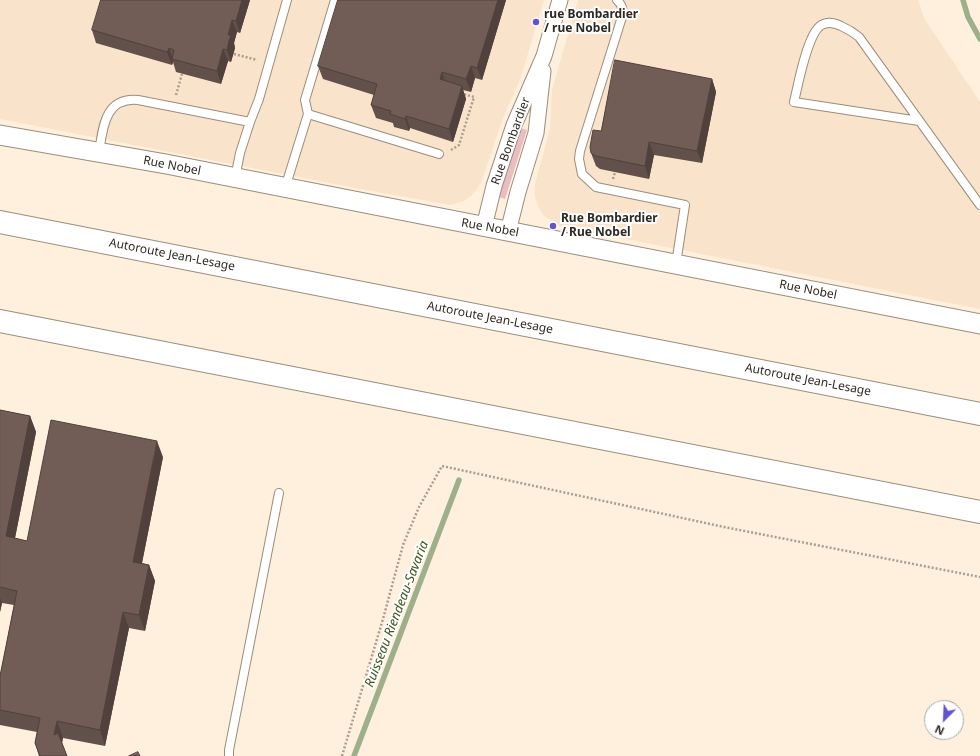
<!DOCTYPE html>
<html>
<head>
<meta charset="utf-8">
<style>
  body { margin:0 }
  #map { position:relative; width:980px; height:756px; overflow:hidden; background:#ffefdd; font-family:"Noto Sans",sans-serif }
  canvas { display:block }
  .north { position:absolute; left:924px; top:700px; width:40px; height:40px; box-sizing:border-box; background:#fff; border:1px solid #aba9a6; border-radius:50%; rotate:204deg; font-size:11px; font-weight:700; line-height:16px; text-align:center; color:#2e2821 }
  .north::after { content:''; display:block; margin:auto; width:14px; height:18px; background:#6354cd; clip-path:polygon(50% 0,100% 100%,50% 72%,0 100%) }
</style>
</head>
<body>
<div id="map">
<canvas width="980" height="756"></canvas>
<div class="north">N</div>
</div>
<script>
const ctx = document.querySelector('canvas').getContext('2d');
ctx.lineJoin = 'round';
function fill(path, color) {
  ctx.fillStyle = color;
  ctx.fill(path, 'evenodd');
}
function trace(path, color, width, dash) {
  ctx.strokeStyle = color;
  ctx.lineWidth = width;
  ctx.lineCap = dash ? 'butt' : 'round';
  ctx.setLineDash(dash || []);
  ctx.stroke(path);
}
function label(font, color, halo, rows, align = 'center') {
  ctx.font = font + ' "Noto Sans",sans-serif';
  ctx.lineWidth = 4;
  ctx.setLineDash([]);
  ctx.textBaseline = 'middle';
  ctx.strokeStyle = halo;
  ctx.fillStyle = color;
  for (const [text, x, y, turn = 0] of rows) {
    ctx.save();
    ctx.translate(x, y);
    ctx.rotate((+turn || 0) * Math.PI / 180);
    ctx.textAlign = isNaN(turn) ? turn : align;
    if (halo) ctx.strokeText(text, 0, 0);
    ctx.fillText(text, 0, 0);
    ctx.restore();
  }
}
const built = new Path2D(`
  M0,0H544L520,80L503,118L482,180L478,188L472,195L464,201L450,205L355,188L0,119Z
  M578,0H918L925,20L980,102V309L570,228L560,226L543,215L538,206L535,197V184L550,129L552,90Z`);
const green = new Path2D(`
  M521,128L527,130L505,199L499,197Z`);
const stream = new Path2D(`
  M963,0L968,17L980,39
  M354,756L459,480`);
const path = new Path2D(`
  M234,54L257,60
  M176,95L182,74
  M451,150L459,145L474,97L463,94
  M613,179L615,172
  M342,756L383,619L403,545L419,507L442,466L724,527L980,577`);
const service = new Path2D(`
  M617,0C623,6 623,9 622,17L580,151L579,159L582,174L596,187L685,205L676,264
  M308,114L305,100L335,0
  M919,121L794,102C798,85 807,36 820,26C827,21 835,23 841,26C848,29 853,32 859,37L980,205
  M250,122L259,99L287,0
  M99,152C103,127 105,97 138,100L250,122L240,153L235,178
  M285,188L308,114L439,154
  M229,756V750L279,493`);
const minor = new Path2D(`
  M484,227L494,186L514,125L544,56L560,0
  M508,232L518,192L536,133L543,71`);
const tertiary = new Path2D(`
  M0,135L166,164L980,324`);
const motorway = new Path2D(`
  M0,222L980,414
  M0,321L980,512`);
const wall = new Path2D(`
  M101,0H250L240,33L237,32L234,43L235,48L231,62L228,61L221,84L176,72L173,62L172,65L96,43L92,30Z
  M338,0H506L482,80L475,78L471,92L463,90L466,99L453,142L410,128L409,131L394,127L393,123L376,118L371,105L374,95L323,79L318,66Z
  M712,79L716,92L702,163L654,155L649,179L600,169L596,166L591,153L601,131Z
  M0,410L30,416L36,432L15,538L27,541L163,457L142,563L149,565L155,581L145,631L129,628L105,746L63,738L62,743L67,756H39L35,743L37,732L0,725V676L14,605L2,603L0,612Z`);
const shadedWall = new Path2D(`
  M242,0H250L240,33L236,21Z
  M498,0H506L482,80L477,68Z
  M232,20L237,32L234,43L235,48L231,62L227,50L228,35Z
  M169,48L173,60L172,59L173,62L172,65L167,52Z
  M223,49L228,61L221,84L217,71Z
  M471,66L475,78L471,92L466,79Z
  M442,72L446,84L440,79Z
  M712,79L716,92L702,163L697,151Z
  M462,86L466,99L453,142L449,129Z
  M406,116L410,128L409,131L405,119Z
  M649,142L654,155L649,179L645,166Z
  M30,416L36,432L12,553L6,536Z
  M157,441L163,457L139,578L133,562Z
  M149,565L155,581L145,631L139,615Z
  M0,598L2,603L0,612Z
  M123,612L129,628L105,746L100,730Z
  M57,721L63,738L60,751L54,735Z`);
const building = new Path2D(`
  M101,0H242L236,21L232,20L228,35H231L229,41L227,50L223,49L217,71L172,59L174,50L169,48L167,52L92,30Z
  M338,0H498L477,68L471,66L466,79L442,72L440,79L462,86L449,129L406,116L405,119L390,114L391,111L371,105L377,84L318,66Z
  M615,60L712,79L697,151L649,142L645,166L596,156L591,153L590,147L593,130L601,131Z
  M0,410L30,416L6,536L27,541L51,420L157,441L133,562L149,565L139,615L123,612L100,730L57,721L54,735L58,733L67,756H40L35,743L40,718L0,710V676L17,591L0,587Z
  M138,752L140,756H129Z`);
const markers = [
  [536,22,4,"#6354cd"],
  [553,226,4,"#6354cd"]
];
const poiNames = [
  ["rue Bombardier",544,15],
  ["/ rue Nobel",544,29],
  ["Rue Bombardier",561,219],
  ["/ Rue Nobel",561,233]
];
const streetNames = [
  ["Rue Bombardier",511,141,-70],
  ["Rue Nobel",172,166,11],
  ["Rue Nobel",490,228,10],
  ["Autoroute Jean-Lesage",172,255,11],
  ["Rue Nobel",808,290,11],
  ["Autoroute Jean-Lesage",490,318,11],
  ["Autoroute Jean-Lesage",808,380,11]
];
const waterNames = [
  ["Ruisseau Riendeau-Savaria",397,614,-69]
];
fill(built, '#f9e3cb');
fill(green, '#e9bdc1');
trace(stream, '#9eb089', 5.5);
trace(service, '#9b8d7d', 10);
trace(minor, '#9b8d7d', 17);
trace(tertiary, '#9b8d7d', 21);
trace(motorway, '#9b8d7d', 24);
trace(path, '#a99d90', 2.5, [2, 2]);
trace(service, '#fff', 8);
trace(minor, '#fff', 15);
trace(tertiary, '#fff', 19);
trace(motorway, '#fff', 22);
fill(wall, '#62504a');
fill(shadedWall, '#50413c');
fill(building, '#725d56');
trace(building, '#50413c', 1);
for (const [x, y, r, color] of markers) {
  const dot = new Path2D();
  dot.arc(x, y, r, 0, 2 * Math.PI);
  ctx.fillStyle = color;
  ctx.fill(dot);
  trace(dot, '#fff', 1.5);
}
label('bold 12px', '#2e2821', '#fff', poiNames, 'left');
label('12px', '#2e2821', '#fff', streetNames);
label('italic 13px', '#40571e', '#fff', waterNames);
</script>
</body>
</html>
